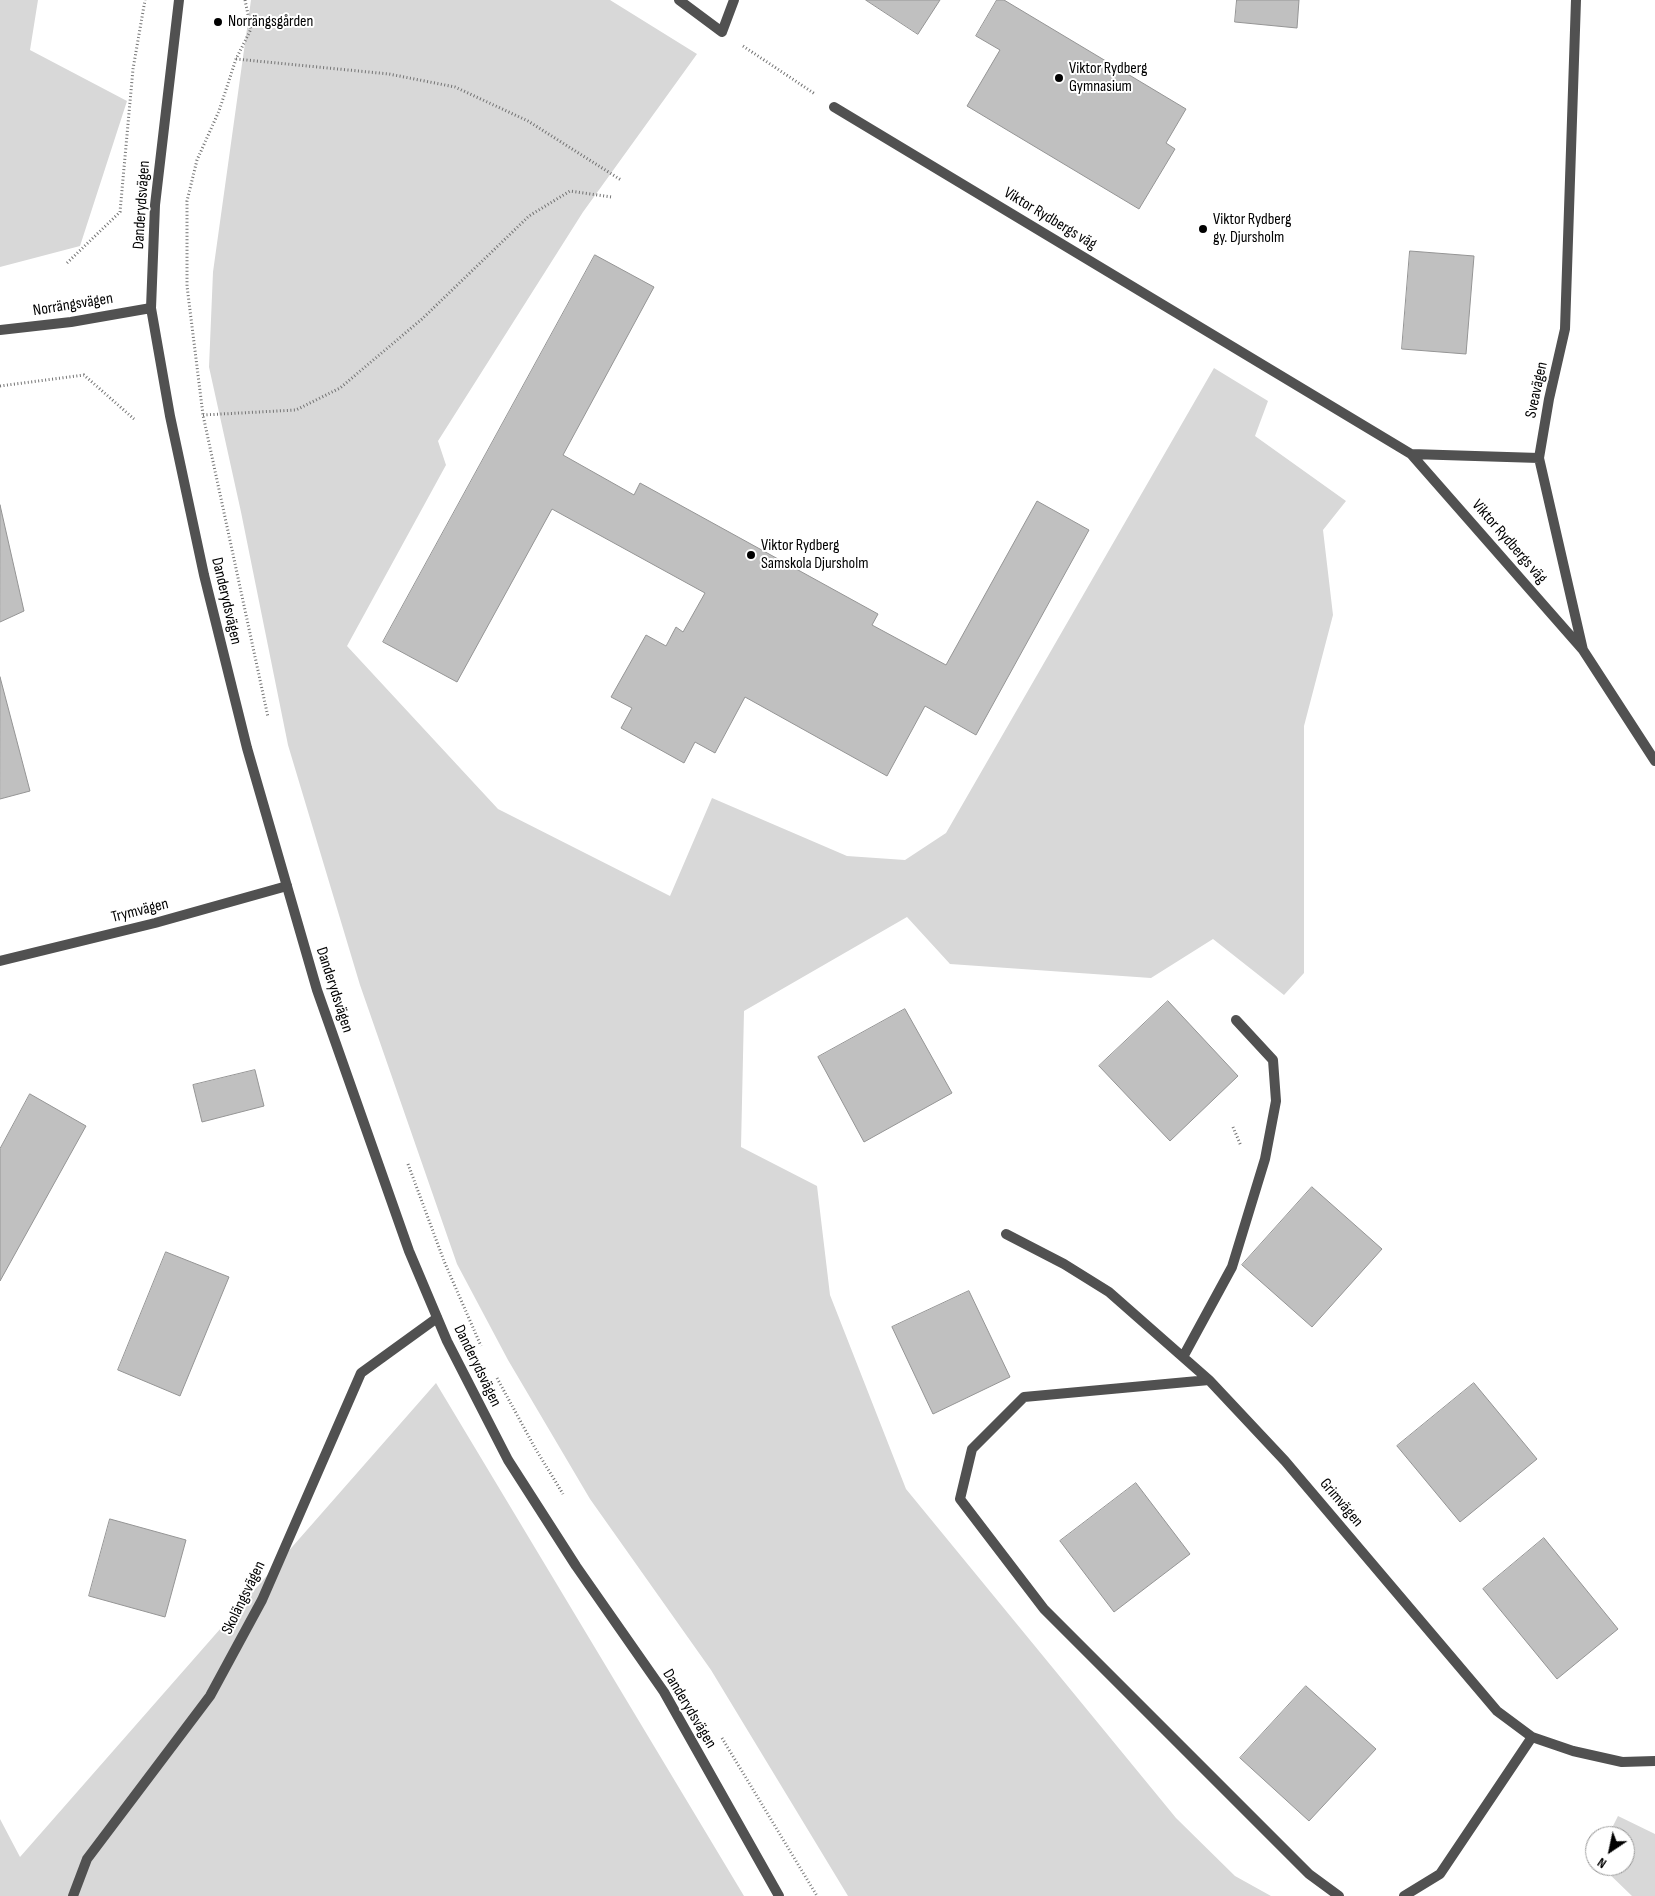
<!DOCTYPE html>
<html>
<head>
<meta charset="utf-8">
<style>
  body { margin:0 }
  #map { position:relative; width:1655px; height:1896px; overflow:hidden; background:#fff; font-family:"Sofia Sans Condensed",sans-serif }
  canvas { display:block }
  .north { position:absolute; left:1585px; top:1826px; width:50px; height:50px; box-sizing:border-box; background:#fff; border:1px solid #999; border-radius:50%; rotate:214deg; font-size:14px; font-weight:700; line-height:20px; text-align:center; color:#000 }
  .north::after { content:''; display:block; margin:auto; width:18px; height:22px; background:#000; clip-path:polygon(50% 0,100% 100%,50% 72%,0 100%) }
</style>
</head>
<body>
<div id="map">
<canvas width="1655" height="1896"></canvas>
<div class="north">N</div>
</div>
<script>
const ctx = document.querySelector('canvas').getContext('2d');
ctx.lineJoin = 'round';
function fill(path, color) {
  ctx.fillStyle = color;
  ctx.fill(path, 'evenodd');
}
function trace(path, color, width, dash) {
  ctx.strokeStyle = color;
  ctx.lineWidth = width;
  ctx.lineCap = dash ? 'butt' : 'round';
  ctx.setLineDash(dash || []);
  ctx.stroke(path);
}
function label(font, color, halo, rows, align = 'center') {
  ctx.font = font + ' "Sofia Sans Condensed",sans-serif';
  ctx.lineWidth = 4;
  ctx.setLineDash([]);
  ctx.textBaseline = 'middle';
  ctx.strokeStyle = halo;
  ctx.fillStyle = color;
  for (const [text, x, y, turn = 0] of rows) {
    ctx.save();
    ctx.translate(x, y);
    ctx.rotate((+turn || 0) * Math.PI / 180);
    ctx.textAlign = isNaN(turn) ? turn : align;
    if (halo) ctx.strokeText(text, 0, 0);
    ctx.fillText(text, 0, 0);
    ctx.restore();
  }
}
const green = new Path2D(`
  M0,0H38L30,50L127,101L80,246L0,267Z
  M251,0H610L697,54L583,212L438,441L446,465L347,646L498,809L670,896L712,798L847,856L905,860L946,833L1214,368L1268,401L1255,436L1346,501L1323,530L1333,615L1304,726V973L1284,995L1213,939L1151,978L950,964L907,917L744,1011L741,1147L817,1186L830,1295L906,1489L1176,1818L1235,1876L1271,1896H848L711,1670L590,1499L508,1360L457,1264L360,985L288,745L241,512L209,367L213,272Z
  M436,1383L744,1896H0V1819L20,1857Z
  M1618,1816L1655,1834V1896H1632L1601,1866H1625V1836H1608Z`);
const building = new Path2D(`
  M866,0H940L918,34Z
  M997,0H1004L1186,109L1166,143L1175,149L1139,209L967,106L1000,50L976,36Z
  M1237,0H1299L1297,28L1235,22Z
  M1410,251L1474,256L1466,354L1402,349Z
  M595,255L654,287L563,455L634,495L640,483L878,614L872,625L946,665L1037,501L1089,530L976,735L925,706L887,776L745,697L715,753L695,742L684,763L621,728L632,708L611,697L646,635L666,646L676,627L683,632L705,593L552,509L457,682L383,642Z
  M0,505L24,611L0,622Z
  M0,677L30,791L0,799Z
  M1168,1001L1238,1076L1170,1141L1099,1066Z
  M905,1009L952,1093L864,1142L818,1057Z
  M255,1070L264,1106L202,1122L193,1085Z
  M30,1094L86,1126L0,1281V1149Z
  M1312,1187L1382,1249L1312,1327L1242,1265Z
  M166,1252L229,1277L180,1396L118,1370Z
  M969,1291L1010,1377L933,1414L892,1327Z
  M1474,1383L1537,1459L1460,1522L1397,1446Z
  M1136,1483L1190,1554L1114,1612L1060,1541Z
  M110,1519L186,1540L165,1617L89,1596Z
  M1544,1538L1618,1629L1557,1679L1483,1589Z
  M1306,1686L1376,1749L1309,1821L1240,1758Z`);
const path = new Path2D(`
  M245,0L251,29L236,59L219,111L197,160L187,201V286L203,415L268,717
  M743,46L815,94
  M236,59L389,74L455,87L528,121L621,180
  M67,263L120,212L133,69L145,0
  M0,386L84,375L134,419
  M203,415L296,410L340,388L422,319L529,216L570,191L611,197
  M1233,1127L1241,1146
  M408,1164L444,1261L481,1346
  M497,1378L535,1448L563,1494
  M722,1738L817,1896`);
const minor = new Path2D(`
  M679,0L722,32L734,0
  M1576,0L1565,329L1549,399L1539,458L1583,650L1655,761
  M834,107L1411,454L1583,650
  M1411,454L1539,458
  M0,961L155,923L287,886
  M1006,1234L1064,1264L1109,1292L1209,1380L1285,1461L1497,1711L1532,1737L1573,1751L1622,1762L1655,1761
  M1183,1357L1232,1267L1265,1159L1276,1101L1273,1060L1236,1020
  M1209,1380L1024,1397L972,1449L960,1499L1044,1609L1309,1874L1339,1896
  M73,1896L87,1859L210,1696L262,1600L361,1373L437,1318
  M1404,1896L1440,1874L1532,1737`);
const tertiary = new Path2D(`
  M179,0L155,205L151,308L170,416L204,575L247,748L317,990L409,1251L447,1341L508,1460L576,1566L664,1692L779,1896
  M0,330L71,322L151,308`);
const markers = [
  [218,22,5,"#000"],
  [1059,78,5,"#000"],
  [1203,229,5,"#000"],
  [751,555,5,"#000"]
];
const poiNames = [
  ["Norrängsgården",228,22],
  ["Viktor Rydberg",1069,69],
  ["Gymnasium",1069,87],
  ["Viktor Rydberg",1213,220],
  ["gy. Djursholm",1213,238],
  ["Viktor Rydberg",761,546],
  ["Samskola Djursholm",761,564]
];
const streetNames = [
  ["Danderydsvägen",142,205,-86],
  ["Viktor Rydbergs väg",1050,219,31],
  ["Norrängsvägen",73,305,-9],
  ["Sveavägen",1537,390,-78],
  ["Viktor Rydbergs väg",1509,542,49],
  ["Danderydsvägen",226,601,77],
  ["Trymvägen",140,911,-14],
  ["Danderydsvägen",334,990,72],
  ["Danderydsvägen",477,1366,64],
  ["Grimvägen",1341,1503,50],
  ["Skolängsvägen",244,1598,-64],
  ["Danderydsvägen",689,1709,59]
];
fill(green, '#d8d8d8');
fill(building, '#c0c0c0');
trace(building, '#959595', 1);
trace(path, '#737373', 3, [1, 2.5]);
trace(minor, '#515151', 10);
trace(tertiary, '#515151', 10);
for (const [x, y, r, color] of markers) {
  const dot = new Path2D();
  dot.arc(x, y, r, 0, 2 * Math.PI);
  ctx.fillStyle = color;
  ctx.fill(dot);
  trace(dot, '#fff', 2);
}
label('16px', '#000', '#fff', poiNames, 'left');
label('16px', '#000', '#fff', streetNames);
</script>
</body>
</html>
